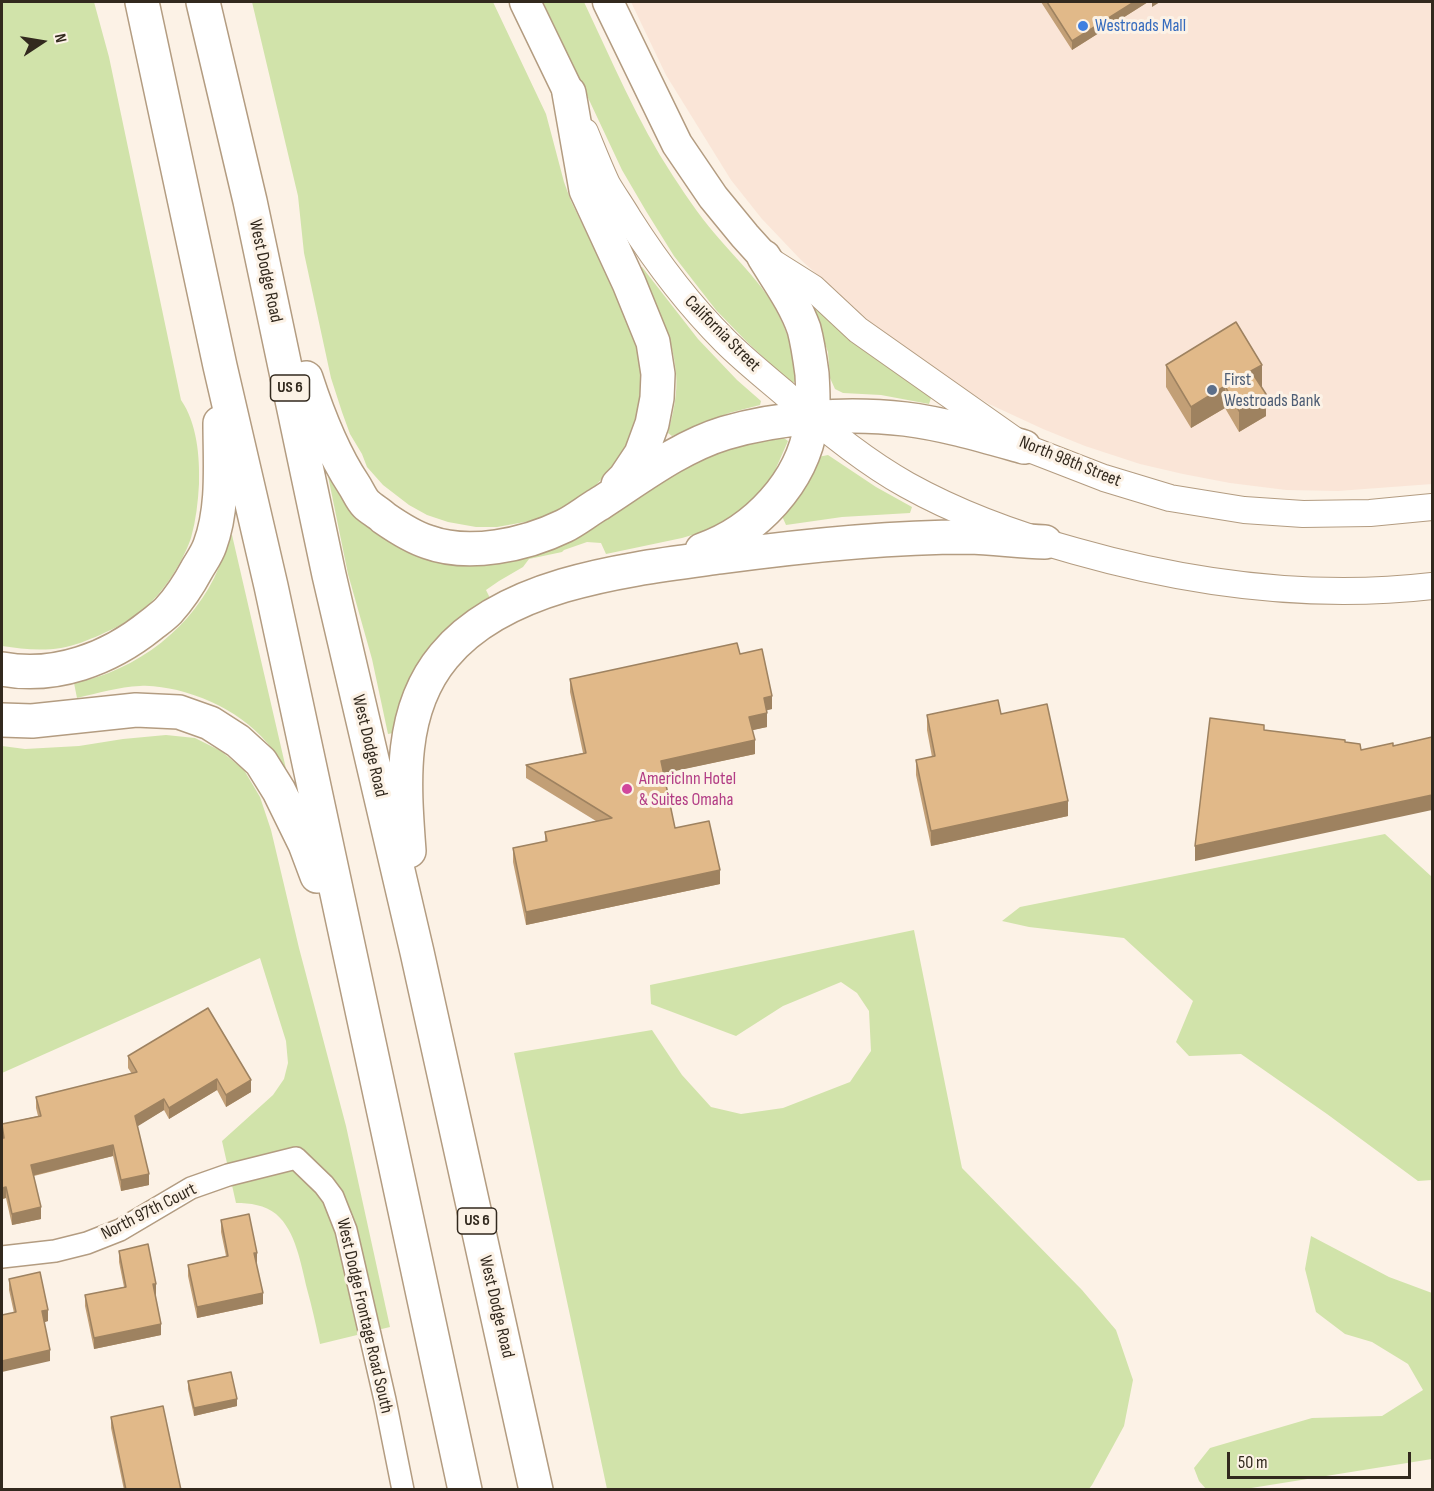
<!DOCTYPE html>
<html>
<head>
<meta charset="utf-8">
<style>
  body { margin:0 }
  #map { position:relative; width:1434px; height:1491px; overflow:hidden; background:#fcf2e6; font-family:"Sofia Sans Condensed",sans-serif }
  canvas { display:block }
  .frame { position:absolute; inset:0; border:3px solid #32291e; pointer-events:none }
  .north { position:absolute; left:12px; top:12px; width:60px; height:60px; -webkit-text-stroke:4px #fcf2e6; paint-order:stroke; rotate:78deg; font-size:16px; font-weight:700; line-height:24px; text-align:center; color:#32291e }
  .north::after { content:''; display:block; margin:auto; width:21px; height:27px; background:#32291e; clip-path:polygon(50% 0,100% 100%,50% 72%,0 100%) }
  .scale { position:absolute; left:1227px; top:1452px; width:184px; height:27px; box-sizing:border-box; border:3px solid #32291e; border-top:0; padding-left:8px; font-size:18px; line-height:21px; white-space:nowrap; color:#32291e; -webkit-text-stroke:4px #fcf2e6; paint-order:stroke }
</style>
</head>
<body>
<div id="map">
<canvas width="1434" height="1491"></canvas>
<div class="frame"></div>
<div class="north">N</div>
<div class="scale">50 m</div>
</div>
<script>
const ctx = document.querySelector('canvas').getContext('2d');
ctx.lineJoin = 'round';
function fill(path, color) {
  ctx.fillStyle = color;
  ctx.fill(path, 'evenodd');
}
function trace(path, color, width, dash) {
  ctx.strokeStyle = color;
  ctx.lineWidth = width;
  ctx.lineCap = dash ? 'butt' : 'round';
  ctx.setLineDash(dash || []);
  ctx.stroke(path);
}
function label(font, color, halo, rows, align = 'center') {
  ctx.font = font + ' "Sofia Sans Condensed",sans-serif';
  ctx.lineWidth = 6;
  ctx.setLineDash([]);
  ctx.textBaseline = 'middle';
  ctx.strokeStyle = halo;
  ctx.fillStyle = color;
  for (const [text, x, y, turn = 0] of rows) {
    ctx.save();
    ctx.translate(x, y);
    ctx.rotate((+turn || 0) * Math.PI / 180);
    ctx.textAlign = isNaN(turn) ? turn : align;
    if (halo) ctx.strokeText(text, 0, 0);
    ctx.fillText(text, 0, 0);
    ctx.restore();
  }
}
const commercial = new Path2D(`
  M631,2H1432V484L1338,491L1286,490L1230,483L1183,474L1140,464L1085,446L1043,429L989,404L934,370L889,339L801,260L762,219L731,180L666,75Z`);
const green = new Path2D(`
  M2,2H94L109,57L181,400C197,423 200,457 199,484C198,502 196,520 191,538C183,562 163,593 143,610C130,621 115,628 100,635C88,640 74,646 61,648C41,651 21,649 2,646Z
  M252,2H493L546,114L564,182L571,201L627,316L637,340L644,384L636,429L626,448L611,469L596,485L579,498L559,511L536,520L497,527H476L448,522L427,515L409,505L383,485L367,467L362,454L350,434L342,412L331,378L304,253L298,196Z
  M543,2H584C612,61 637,121 673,176C688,199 704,222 722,242C743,266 767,289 780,318C790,338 794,358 797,379L792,384L746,341L716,310L674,256L646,211L622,170Z
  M642,267L698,339L737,380L761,401L760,405L729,413L672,436L668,433C673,414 678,393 676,373C673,335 655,302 639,268Z
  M812,303L932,395L929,404L881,395L843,393L835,389L830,378L828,352L811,306Z
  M781,436L788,441L773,475L753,500L732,517L709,530L682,538L606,554L601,543L587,542L564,550L562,552L529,559L523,567L499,581L486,590L490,598L484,601L411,688L393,733L388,734L372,659L348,574L328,476H329L364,515L544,550L546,552L587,532L633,498L694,463L730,449Z
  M828,455L876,487L912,507L910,513L842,517L786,525L782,516L804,488L818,457Z
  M232,535L287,773C265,728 224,702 177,690C165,688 153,685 140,686C119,687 98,693 77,698L74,683C137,671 195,626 219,567C223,557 225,546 228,536Z
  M166,735L195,738L221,751L244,770L260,797L271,830L299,948L346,1126L390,1327L320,1344C316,1325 312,1307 307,1289C301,1265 296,1231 276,1214C265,1205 250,1203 236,1203L222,1141L273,1095L284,1079L288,1063L286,1041L260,958L2,1073V746L25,749L79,746L123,739Z
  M1385,834L1432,877V1180L1418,1181L1327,1114L1241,1054L1189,1056L1176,1042L1193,1001L1124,938L1029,927L1002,921L1020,907Z
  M914,930L962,1168L1082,1290L1116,1330L1133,1380L1124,1426L1092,1485L1088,1490L607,1489L514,1053L652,1030L682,1075L711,1107L741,1114L783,1108L850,1082L871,1051L869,1011L857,993L841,982L783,1006L736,1036L651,1004L650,985Z
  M1311,1236L1389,1277L1432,1293V1459L1245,1489H1206L1199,1481L1194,1468L1210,1448L1312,1418L1382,1416L1423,1390L1408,1364L1372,1342L1345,1334L1316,1312L1305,1269Z`);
const minor = new Path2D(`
  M2,1257L55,1251L87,1243L120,1230L191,1188L228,1175L296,1158L324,1185L333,1197L346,1230L385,1400L403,1490`);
const tertiary = new Path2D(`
  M585,132C592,149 599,167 607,184C614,196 622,207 629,219C657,263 688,304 725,341C743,359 763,375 783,392C821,426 862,460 907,485C959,514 1017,535 1075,551C1191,584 1311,600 1432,586
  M767,259L813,288L858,330L1024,447L1104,478L1170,498L1244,510L1303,514L1370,513L1432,507`);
const secondary = new Path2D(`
  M525,2L569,93
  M608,2L677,144L713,197L745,236L764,257`);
const motorway = new Path2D(`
  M142,2L220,366L271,586L465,1490
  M203,2L250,201L329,575L417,952L536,1490
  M569,93L586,190L629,283L653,342L658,374L657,398L652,424L641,454L625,478L618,485
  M306,378C318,415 332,452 354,485C358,491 361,499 366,504C371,509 379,513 384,518C397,527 412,537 428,542C469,557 525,545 564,526C576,520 587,511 599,504C638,479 679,447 725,433C780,417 848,412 905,419C945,424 985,436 1024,447
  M702,550C756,531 802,482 811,425C814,408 813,391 812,374C810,359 808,344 804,329C795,303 778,280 764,257
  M2,669C55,679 109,659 151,625C156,621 163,616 168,611C179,599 189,584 197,569C201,562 207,554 210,545C224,507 220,463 220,423
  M2,720L32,721L136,710L179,712L210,723L238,741L261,762L279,791L305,844L317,876
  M409,851C404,784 398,711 444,656C505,582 631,569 720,557C801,546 885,537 968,537C994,538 1019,541 1045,542`);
const wall = new Path2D(`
  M1041,2H1148L1072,50Z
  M1166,365L1262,386L1261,387L1266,416L1239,432L1225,408L1191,428L1166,387Z
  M740,654L772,709L766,710L767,727L752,730L755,754L664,773L675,828L720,884L526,925L513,862V848L545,842V832L596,821L526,778V765L583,753L570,692V679Z
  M1001,714L1068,816L931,846L916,775V760L932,757L927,730V715Z
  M208,1008L251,1092L226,1107L217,1090L169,1119L164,1110L137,1126L149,1185L121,1191L113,1156L34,1176L41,1219L12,1225L6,1198L2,1199V1124L38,1116L36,1108V1097L132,1074L128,1068V1056Z
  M221,1220L257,1264H256L263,1304L197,1318L188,1276V1265L226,1256L221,1232Z
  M119,1251L156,1295H155L161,1335L94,1349L85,1306V1295L124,1287L119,1262Z
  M9,1279L48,1321L44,1322L50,1361L14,1313L9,1290Z
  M188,1381L237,1406L194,1416L188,1389Z
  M111,1417L181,1490H124L111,1428Z`);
const shadedWall = new Path2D(`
  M1134,2H1148L1072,50V41Z
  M1152,2H1160L1152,7Z
  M1262,365V386L1251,393V371Z
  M1225,386V408L1191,428V407Z
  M1266,394V416L1239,432V411Z
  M772,696V709L764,711V698Z
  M767,713V727L749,731V717Z
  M755,740V754L661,774V761Z
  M1432,795V810L1195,861V846Z
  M1068,801V816L931,846V831Z
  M720,870V884L526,925V912Z
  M217,1079V1090L169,1119V1108Z
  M251,1080V1092L226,1107V1095Z
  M164,1099V1110L135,1128V1116Z
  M113,1145V1156L31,1176V1165Z
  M149,1174V1185L121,1191V1180Z
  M6,1187V1198L2,1199V1188Z
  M41,1207V1219L12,1225V1214Z
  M254,1253H257V1264L254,1265Z
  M153,1284H156V1295L153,1296Z
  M263,1293V1304L197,1318V1307Z
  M48,1310V1321L42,1323V1311Z
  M161,1324V1335L94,1349V1338Z
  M50,1350V1361L2,1372V1361Z
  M237,1399V1406L194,1416V1408Z`);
const building = new Path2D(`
  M1047,2H1134L1072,41Z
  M1236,322L1262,365L1251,371L1266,394L1239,411L1225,386L1191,407L1166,365Z
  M737,643L740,654L762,649L772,696L764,698L767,713L749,717L755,740L661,761L675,828L709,821L720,870L526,912L513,848L547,841L545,832L612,818L526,765L586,753L570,679Z
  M998,700L1001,714L1047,704L1068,801L931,831L916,760L935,756L927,715Z
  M1210,718L1264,725V730L1345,740V742L1360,744L1361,750L1393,743V746L1432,737V795L1195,846Z
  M208,1008L251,1080L226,1095L217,1079L169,1108L164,1099L135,1116L149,1174L121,1180L113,1145L31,1165L41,1207L12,1214L6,1187L2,1188V1138H4L2,1124L41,1116L36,1097L137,1072L128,1056Z
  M249,1214L257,1253H254L263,1293L197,1307L188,1265L228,1256L221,1220Z
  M148,1244L156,1284H153L161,1324L94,1338L85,1295L126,1287L119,1251Z
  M40,1272L48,1310L42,1311L50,1350L2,1361V1315L16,1312L9,1279Z
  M231,1372L237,1399L194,1408L188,1381Z
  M163,1406L181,1490H126L111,1417Z`);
const markers = [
  [1083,26,6,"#3f7fe0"],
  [1212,390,6,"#5c6f8a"],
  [627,789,6,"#d1479c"]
];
const shields = [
  [290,388,39],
  [477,1221,39]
];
const shieldNames = [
  ["US 6",290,388],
  ["US 6",477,1221]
];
const shopNames = [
  ["Westroads Mall",1095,26]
];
const streetNames = [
  ["West Dodge Road",265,271,78],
  ["California Street",722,334,45],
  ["North 98th Street",1070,462,22],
  ["West Dodge Road",369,746,77],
  ["North 97th Court",149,1212,-27],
  ["West Dodge Road",496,1307,77],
  ["West Dodge Frontage Road South",364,1316,77]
];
const serviceNames = [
  ["First",1224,380],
  ["Westroads Bank",1224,401]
];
const hotelNames = [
  ["AmericInn Hotel",639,779],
  ["& Suites Omaha",639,800]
];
fill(commercial, '#fae5d7');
fill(green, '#d1e3aa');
trace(minor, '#b39c81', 24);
trace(tertiary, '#b39c81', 28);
trace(secondary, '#b39c81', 33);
trace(motorway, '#b39c81', 36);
trace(minor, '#fff', 21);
trace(tertiary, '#fff', 26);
trace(secondary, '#fff', 30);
trace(motorway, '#fff', 33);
fill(wall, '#c29f76');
fill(shadedWall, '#9e8260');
fill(building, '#e1b989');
trace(building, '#9e8260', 1.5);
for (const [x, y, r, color] of markers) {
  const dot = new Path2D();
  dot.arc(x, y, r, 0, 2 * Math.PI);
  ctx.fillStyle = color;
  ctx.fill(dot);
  trace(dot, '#fcf2e6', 2);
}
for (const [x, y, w] of shields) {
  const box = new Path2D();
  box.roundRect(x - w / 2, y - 13, w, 26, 4.5);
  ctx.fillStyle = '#fcf2e6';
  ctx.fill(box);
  trace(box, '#32291e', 1.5);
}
label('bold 16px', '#32291e', null, shieldNames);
label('18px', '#366cbe', '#fcf2e6', shopNames, 'left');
label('18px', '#32291e', '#fcf2e6', streetNames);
label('18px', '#4e5e75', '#fcf2e6', serviceNames, 'left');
label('18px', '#b23c85', '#fcf2e6', hotelNames, 'left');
</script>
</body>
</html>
